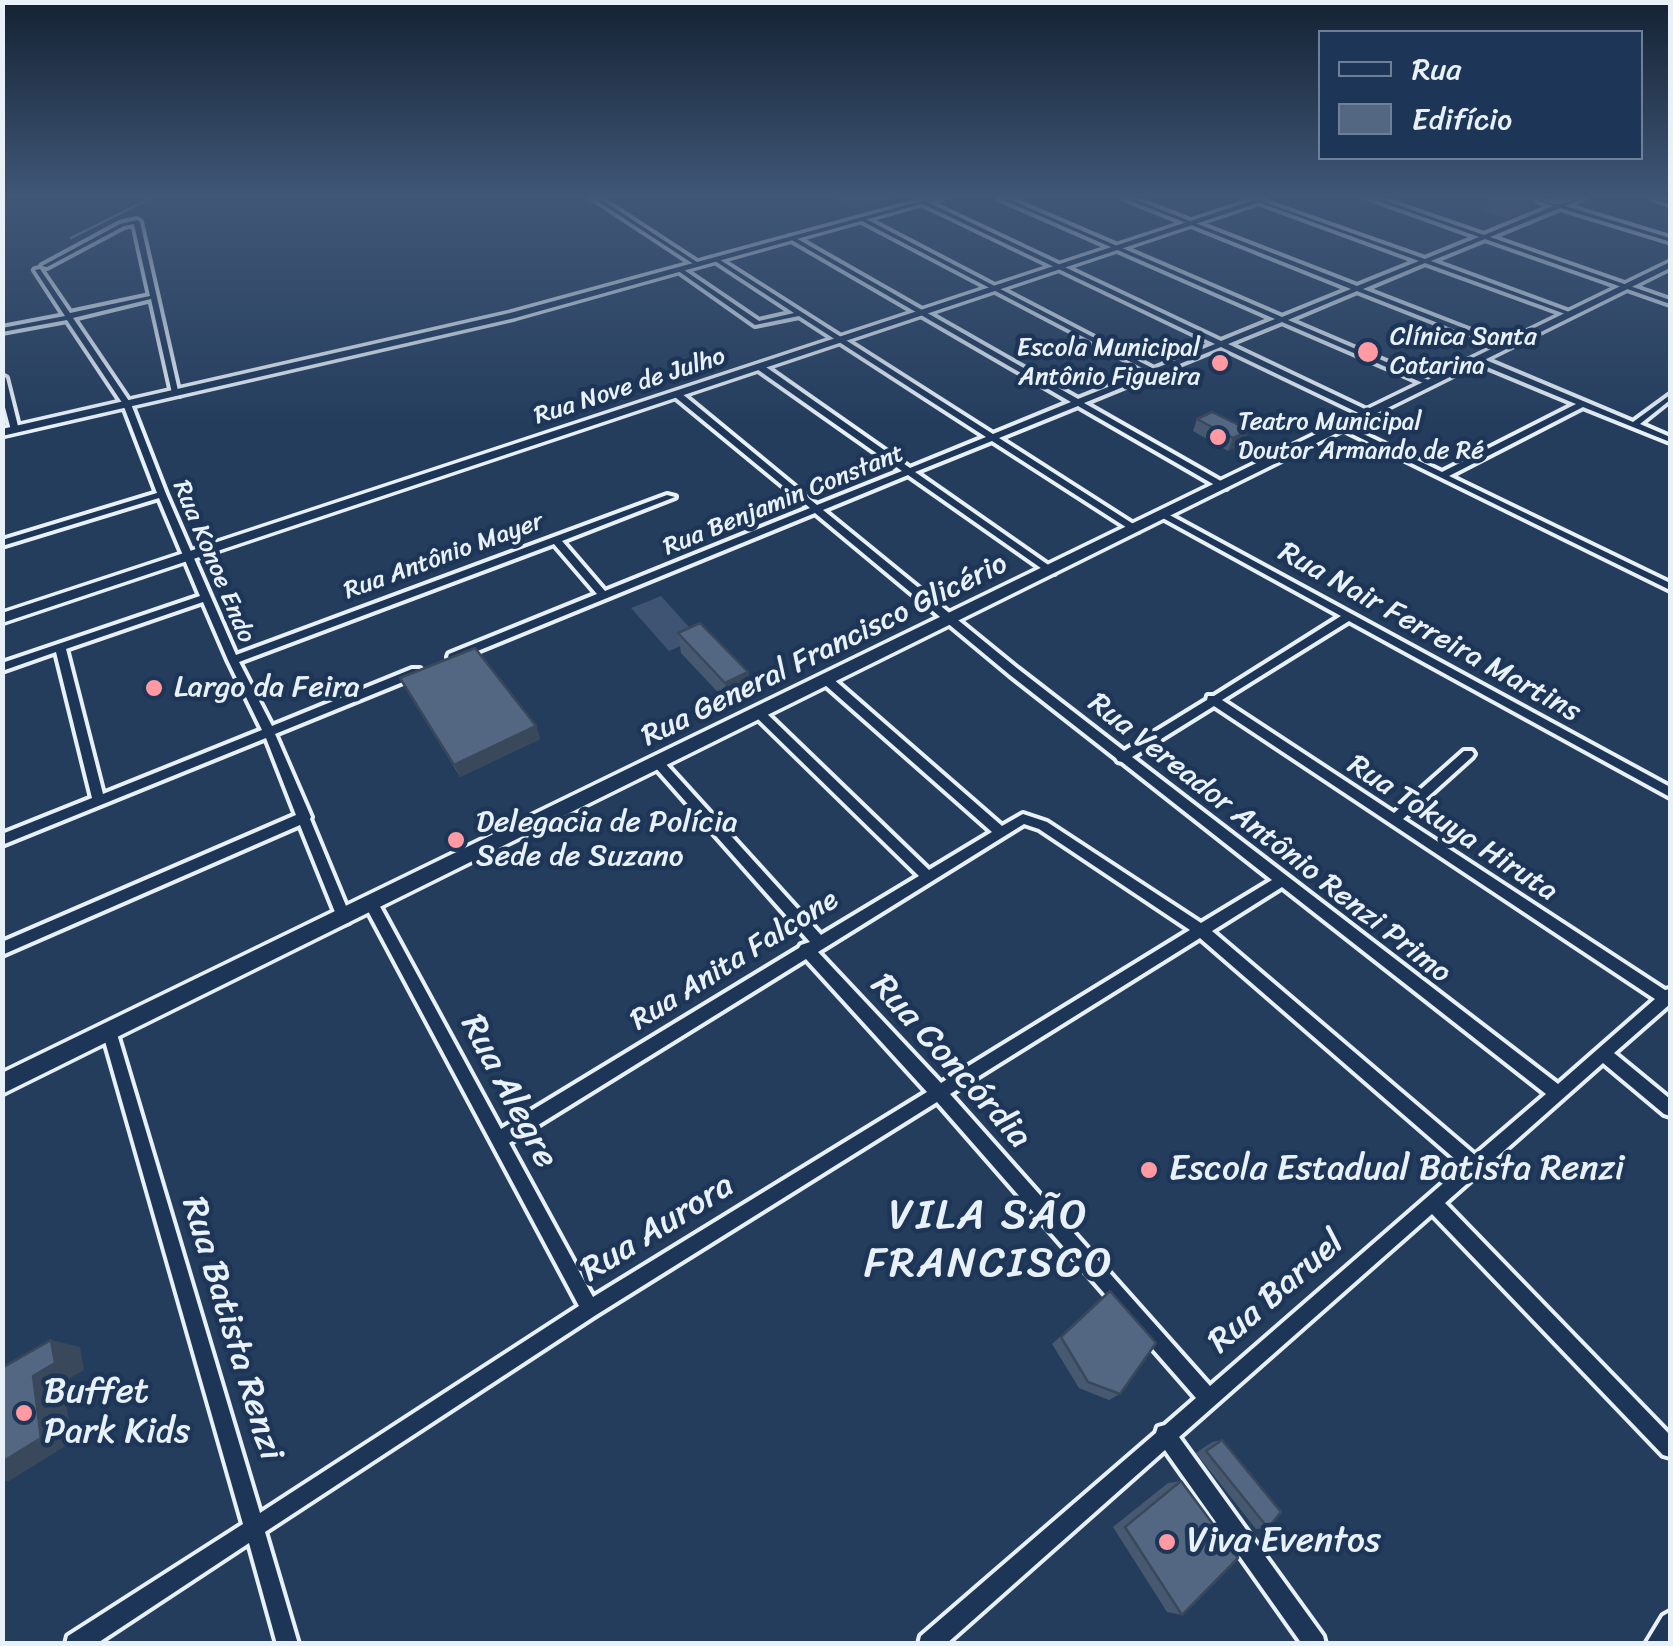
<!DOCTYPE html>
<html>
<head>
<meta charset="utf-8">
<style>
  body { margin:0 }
  #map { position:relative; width:1673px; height:1646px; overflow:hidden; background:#253d5d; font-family:Sriracha,sans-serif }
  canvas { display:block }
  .frame { position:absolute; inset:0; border:5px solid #e8f1f8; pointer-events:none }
  .legend { position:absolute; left:1318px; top:30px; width:325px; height:130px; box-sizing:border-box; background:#1d3557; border:2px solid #6e8097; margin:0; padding:12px 18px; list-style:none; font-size:30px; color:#e8f1f8 }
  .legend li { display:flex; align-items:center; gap:20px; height:50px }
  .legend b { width:50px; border:2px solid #6e8097 }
</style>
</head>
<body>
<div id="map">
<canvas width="1673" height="1646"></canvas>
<div class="frame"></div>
<ul class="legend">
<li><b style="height:12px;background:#1d3557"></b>Rua</li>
<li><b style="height:28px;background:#536782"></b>Edifício</li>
</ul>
</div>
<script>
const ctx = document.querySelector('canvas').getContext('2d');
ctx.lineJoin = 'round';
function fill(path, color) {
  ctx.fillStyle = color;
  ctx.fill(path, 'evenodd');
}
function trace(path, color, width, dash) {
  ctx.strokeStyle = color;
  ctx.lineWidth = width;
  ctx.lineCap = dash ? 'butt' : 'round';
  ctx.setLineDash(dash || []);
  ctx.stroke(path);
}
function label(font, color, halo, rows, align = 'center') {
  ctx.font = font + ' Sriracha,sans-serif';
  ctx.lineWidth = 9;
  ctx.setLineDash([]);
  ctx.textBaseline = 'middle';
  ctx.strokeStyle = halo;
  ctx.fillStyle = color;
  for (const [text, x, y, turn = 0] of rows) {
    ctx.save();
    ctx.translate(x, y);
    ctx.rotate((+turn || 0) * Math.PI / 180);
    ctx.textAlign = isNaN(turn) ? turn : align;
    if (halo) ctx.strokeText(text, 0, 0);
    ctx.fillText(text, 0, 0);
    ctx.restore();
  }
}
const green = new Path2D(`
  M661,596L699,638L669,651L631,608Z`);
const stream = new Path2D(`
  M71,238L151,198`);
const street = new Path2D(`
  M593,198H599L700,264L695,265Z
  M999,198H1006L1282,317L1351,289L1124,198H1131L1357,286L1419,261L1258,202V200L1425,259L1479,237L1370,198H1377L1484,235L1554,206L1530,198C1540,198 1551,205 1560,204C1568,203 1574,198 1583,198L1565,206L1670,238V242L1668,241L1560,208L1490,237L1670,300V304L1485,239L1431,261L1572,313V315H1568L1425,263L1363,289L1507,345L1508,347L1504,349L1357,291L1288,320L1433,382L1434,384L1430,386L1282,322L1228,344L1371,412V416H1365L1221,347L1084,403L1226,484V488H1220L1078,406L999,438L1138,527V531H1132L992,441L915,472L1054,569V573H1048L908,475L823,510L1018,669L1124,751L1207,700L1208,696H1214L1341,616L1161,517V513L1164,512L1670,787V797L1349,621L1222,700L1394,813L1464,751H1472L1474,754L1472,757L1403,819L1665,990L1670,989V1004L1614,1053L1670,1099V1116L1664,1114L1603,1063L1445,1203L1670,1435V1457L1663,1455L1432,1214L1179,1437L1323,1636L1325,1644H1302L1165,1450L946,1644H919L921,1636L1156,1433L1158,1427L1165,1425L1196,1398L937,1102L596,1315L265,1532L298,1644H277L249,1543L96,1644H66L68,1636L243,1524L103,1034L105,1029L110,1027L115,1029L117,1034L260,1513L579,1306L367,909L365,905L367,901L372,899L377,901L501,1129L799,948L801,945L810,942L655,767L653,764L655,761H663L821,935L919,876L756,717L754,714L756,711H764L929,870L992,832L824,684L823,681L824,678H832L1002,826L1023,814L1047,822L1201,923L1272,880L1122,762L1118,761L1116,758L1010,675L815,513L453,661L448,657L449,654L597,594L554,544L239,662L272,726L412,669H420L421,672L420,675L275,734L311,817L310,819L351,918L349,922L344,924L339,922L300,825L2,955V942L296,815L266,738L2,845V834L92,798L56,652L2,671V663L200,596L159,498L2,546V540L157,493L123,404L67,320L2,332V328L65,316L35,270L40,269L70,313L150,296L134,224L124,226L47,267L42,266L120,224L137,220L140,222L179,395L172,393L151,299L73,318L131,404L166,494L236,655L667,495L675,497L562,541L605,591L810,508L675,397V393H681L817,505L902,471L757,369V365H763L910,468L986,437L799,316L755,325L677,270V268H681L759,321L794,313L712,259L717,258L993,434L1071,402L790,239V237H794L1078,399L1148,371L860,220V218H864L1154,369L1215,344L921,203V201H925L1221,341L1275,319ZM203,602L228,660L262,730L103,794L66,649ZM1214,706L1655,999L1558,1084L1132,757ZM1024,824L1039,829L1190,930L941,1083L818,952ZM1282,887L1546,1094L1475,1155L1212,931ZM1200,938L1463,1166L1210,1386L950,1094ZM806,959L927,1092L593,1297L509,1143Z
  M1653,198L1670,200V204L1654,199Z
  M1475,358H1481L1633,422L1670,395V400L1640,424L1670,437V442L1583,407L1449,476L1670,583V590L1338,427L1345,425L1442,472L1576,404L1475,362Z
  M2,376L6,378L19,430L15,432L11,430L2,396Z
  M1670,1612V1641L1669,1644H1646L1663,1616Z`);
const secondary = new Path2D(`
  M932,198H943L515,318L2,436V429L510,313Z
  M1257,199L1264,201L2,623V613Z
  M1670,262V268L2,1094V1073Z`);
const wall = new Path2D(`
  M833,198H895L855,209Z
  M1491,198H1537L1530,210L1509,219L1485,211Z
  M1197,419L1244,443L1228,451L1193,431Z
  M678,633L748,672L750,691L727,702L681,653Z
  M400,678L536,726L540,739L460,777Z
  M1110,1291L1120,1394L1109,1400L1079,1388L1052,1344Z
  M1222,1440L1268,1528L1256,1529L1196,1453L1212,1442Z
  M1181,1481L1182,1615L1167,1612L1113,1527L1168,1483Z`);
const shadedWall = new Path2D(`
  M855,198H895L855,209Z
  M1531,198H1537L1530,210L1509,219L1518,203Z
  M1249,430L1244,443L1228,451L1233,438Z
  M748,672L750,691L727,702L725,683Z
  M536,726L540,739L460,777L454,765Z
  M51,1340L80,1347L84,1370L63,1382L72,1442L9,1481H2V1462L33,1376Z`);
const building = new Path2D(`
  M1500,198H1531L1518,203Z
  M1212,412L1249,430L1233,438L1197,419Z
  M700,623L748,672L725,683L678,633Z
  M475,648L536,726L454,765L400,678Z
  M1110,1291L1156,1343L1120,1394L1088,1382L1061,1337Z
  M51,1340L55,1363L33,1376L41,1438L2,1462V1368Z
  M1222,1440L1281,1512L1268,1528L1206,1451Z
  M1181,1481L1238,1558L1182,1615L1125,1527Z`);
const markers = [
  [1368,352,12,"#ff9aa2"],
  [1220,363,10,"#ff9aa2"],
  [1218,437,10,"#ff9aa2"],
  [154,688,10,"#ff9aa2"],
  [456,840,10,"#ff9aa2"],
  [1149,1170,10,"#ff9aa2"],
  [24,1413,10,"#ff9aa2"],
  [1167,1542,10,"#ff9aa2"]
];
const farPoinames = [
  ["Clínica Santa",1390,338],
  ["Catarina",1390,367],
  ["Escola Municipal",1200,349,"right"],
  ["Antônio Figueira",1200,378,"right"],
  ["Teatro Municipal",1238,423],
  ["Doutor Armando de Ré",1238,452]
];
const farStreetnames = [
  ["Rua Nove de Julho",630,387,-18],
  ["Rua Benjamin Constant",784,501,-22],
  ["Rua Antônio Mayer",444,557,-20],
  ["Rua Konoe Endo",213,562,67]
];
const streetNames = [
  ["Rua Nair Ferreira Martins",1429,633,29],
  ["Rua General Francisco Glicério",825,651,-26],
  ["Rua Tokuya Hiruta",1452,829,33],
  ["Rua Vereador Antônio Renzi Primo",1269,839,38],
  ["Rua Anita Falcone",735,961,-32]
];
const poiNames = [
  ["Largo da Feira",174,688],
  ["Delegacia de Polícia",476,823],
  ["Sede de Suzano",476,857]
];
const nearStreetnames = [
  ["Rua Concórdia",950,1062,48],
  ["Rua Alegre",508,1092,62],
  ["Rua Aurora",658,1229,-32],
  ["Rua Baruel",1277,1293,-41],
  ["Rua Batista Renzi",231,1329,73]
];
const nearPoinames = [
  ["Escola Estadual Batista Renzi",1169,1170],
  ["Buffet",44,1393],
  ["Park Kids",44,1433],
  ["Viva Eventos",1187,1542]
];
const nearQuarternames = [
  ["VILA SÃO",989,1217],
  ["FRANCISCO",989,1265]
];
fill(green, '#3e5472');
trace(stream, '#99a8ba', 2.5);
trace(street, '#e8f1f8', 8);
trace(secondary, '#e8f1f8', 7);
fill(street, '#1d3557');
fill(secondary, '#1d3557');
fill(wall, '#475970');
fill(shadedWall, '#3a485b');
fill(building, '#536782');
trace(building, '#3a485b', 2.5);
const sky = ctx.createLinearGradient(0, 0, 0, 428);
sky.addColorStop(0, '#142233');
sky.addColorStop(0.46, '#405778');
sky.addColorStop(1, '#40577800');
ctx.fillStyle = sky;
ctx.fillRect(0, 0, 1673, 428);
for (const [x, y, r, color] of markers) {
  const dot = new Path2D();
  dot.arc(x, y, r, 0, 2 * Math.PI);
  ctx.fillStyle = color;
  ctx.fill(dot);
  trace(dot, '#1d3557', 4);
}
label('25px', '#e8f1f8', '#1d3557', farPoinames, 'left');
label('25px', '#e8f1f8', '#1d3557', farStreetnames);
label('30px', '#e8f1f8', '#1d3557', streetNames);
label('30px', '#e8f1f8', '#1d3557', poiNames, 'left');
label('35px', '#e8f1f8', '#1d3557', nearStreetnames);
label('35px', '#e8f1f8', '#1d3557', nearPoinames, 'left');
ctx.letterSpacing = '2.5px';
label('42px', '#e8f1f8', '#1d3557', nearQuarternames);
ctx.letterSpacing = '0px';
</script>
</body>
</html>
